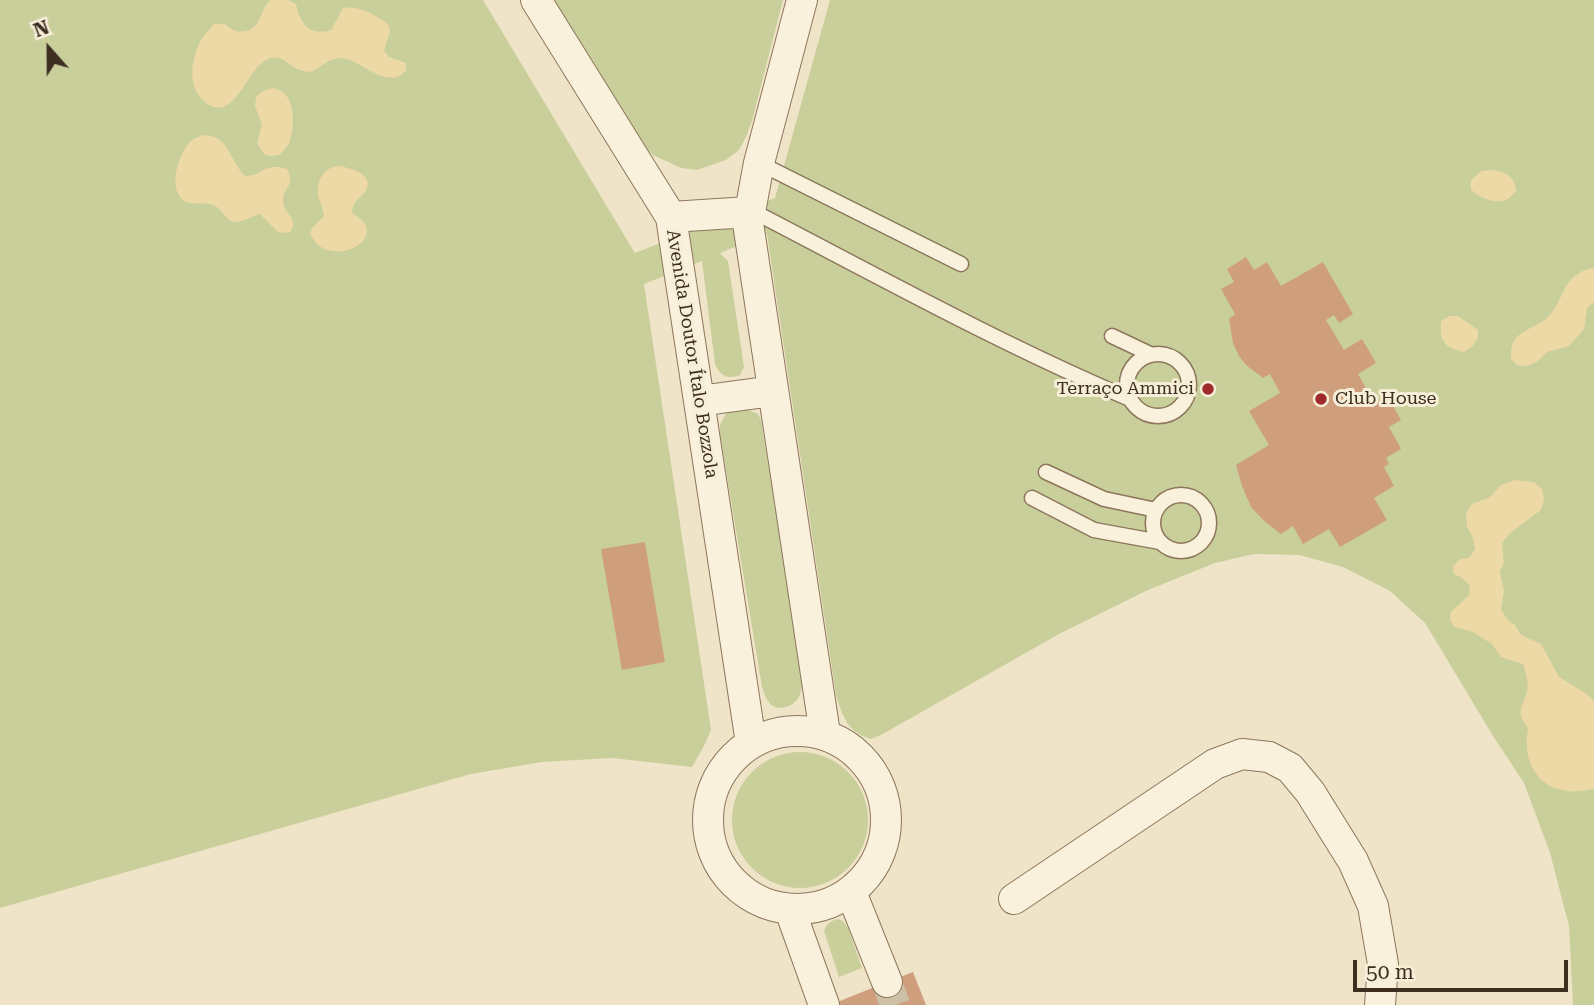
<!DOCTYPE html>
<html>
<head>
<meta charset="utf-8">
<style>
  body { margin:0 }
  #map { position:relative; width:1594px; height:1005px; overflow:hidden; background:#f0e4c8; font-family:"Roboto Serif",serif }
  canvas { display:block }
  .north { position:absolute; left:14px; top:14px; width:70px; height:70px; -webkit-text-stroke:5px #f7eed8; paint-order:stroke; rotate:339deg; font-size:19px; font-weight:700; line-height:28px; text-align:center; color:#3d2e20 }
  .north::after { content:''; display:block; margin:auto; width:24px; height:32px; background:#3d2e20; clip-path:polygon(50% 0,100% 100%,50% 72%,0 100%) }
  .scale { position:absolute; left:1353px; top:960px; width:215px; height:32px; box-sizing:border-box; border:4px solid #3d2e20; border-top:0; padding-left:9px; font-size:21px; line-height:24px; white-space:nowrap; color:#3d2e20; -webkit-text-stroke:5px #f7eed8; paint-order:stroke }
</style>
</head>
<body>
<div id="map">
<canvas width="1594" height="1005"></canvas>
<div class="north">N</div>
<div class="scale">50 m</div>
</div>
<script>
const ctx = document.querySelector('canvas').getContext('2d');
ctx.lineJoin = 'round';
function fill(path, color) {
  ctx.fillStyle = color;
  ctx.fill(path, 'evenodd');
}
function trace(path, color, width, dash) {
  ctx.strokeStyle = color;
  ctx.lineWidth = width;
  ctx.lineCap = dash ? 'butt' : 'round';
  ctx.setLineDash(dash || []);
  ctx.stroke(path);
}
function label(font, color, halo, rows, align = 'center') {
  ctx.font = font + ' "Roboto Serif",serif';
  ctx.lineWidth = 6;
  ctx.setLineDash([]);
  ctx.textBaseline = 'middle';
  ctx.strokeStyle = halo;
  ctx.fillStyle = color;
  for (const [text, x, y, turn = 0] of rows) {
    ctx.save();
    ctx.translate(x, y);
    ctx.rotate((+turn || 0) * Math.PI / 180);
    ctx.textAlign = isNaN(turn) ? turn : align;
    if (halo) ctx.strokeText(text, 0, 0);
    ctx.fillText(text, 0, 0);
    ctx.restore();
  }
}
const green = new Path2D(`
  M0,0H483L635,253L775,198L830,0H1594V1005H1573L1569,926L1550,853L1524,783L1493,736L1425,623L1390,591L1343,567L1299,555L1254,554L1215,563L1148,590L1059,634L881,735L871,739C847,732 843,717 836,695L767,234L720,253L728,261L744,367L740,375C728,380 720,376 715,364L702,261L644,284L711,730L704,746L692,767L612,758L542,762L471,774L0,908Z
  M549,0H783L752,121L746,137L739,150L726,160L697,170L681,168L653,155L642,144Z
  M744,408L758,414L761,420L803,678C802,691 800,703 786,707C771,711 766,700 762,687L720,434V425L727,412Z
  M732 820a68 68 0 1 1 136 0a68 68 0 1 1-136 0Z
  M839,919L844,922L848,928L862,968L839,977L824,931C827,923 831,920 839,919Z`);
const sand = new Path2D(`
  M271,0H288L296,4C300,23 309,37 331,30L343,8C359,5 375,15 388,24L390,32L384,51L389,57L406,63V70C388,93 360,58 340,58C329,58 321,67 311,72C307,72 304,71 300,70C290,67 283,55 271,58C251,63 243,100 223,107C216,109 209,106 204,101C188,87 191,64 198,46C201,38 208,31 214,24H225C232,30 237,33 246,31C262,28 260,7 271,0Z
  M273,88C296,91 295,124 290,141C288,147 283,151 279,155L270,156L264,154L257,143L262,125L255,106L256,97L263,91Z
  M204,135C230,136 229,160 245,176C265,176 262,162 287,169C296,185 283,188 283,201C284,214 300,219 290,232L279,233L260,214C252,216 242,223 234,222C226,221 222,208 213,205C203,201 189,207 182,199C168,186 179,155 189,143C193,138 198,137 204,135Z
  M337,166C347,167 373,173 367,188C363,199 353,197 352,213C356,216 363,220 365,224C378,247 323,268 310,233L313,227L324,216C323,210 321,205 319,199C315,183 322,169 337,166Z
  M1494,170C1507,173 1515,177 1516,191C1515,192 1508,199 1508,199C1496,205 1478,198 1471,189V180L1482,171Z
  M1592,268L1594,269V302L1587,308L1584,329L1569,346L1547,352L1538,361L1527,366L1517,365L1511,359C1511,352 1511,344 1516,338C1525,328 1540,326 1549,316C1566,297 1562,275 1592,268Z
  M1450,316H1458L1478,330C1479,341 1474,346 1464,352C1445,348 1439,341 1441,321Z
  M1515,480L1534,482L1542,489L1544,499L1541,510L1510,533L1502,543L1504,563L1500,572L1504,591L1501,610L1508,620L1515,625L1521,635L1541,644L1559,677L1587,694L1594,701V789C1562,797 1532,786 1527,750C1526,743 1527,735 1528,728C1515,711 1522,709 1527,692C1529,682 1526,673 1523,664L1501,657L1492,644L1473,632L1454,627L1450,620L1451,612L1469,595L1470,586L1462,578L1454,574L1453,566L1460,559L1469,558L1475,549L1473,538L1467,526L1466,513L1472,504L1490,497L1501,485Z`);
const building = new Path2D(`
  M1246,257L1254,270L1267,262L1281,286L1323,262L1353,314L1339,323L1334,315L1326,320L1344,350L1362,339L1376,363L1358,374L1374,403L1387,395L1401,420L1389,427L1401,449L1386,458L1389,464L1384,467L1394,486L1374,498L1387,520L1340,547L1329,529L1303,544L1293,526L1281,534L1264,521L1251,507L1242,486L1236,465L1269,445L1249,411L1280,393L1270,374L1263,378L1246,365L1239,356L1233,343L1229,319L1235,314L1221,289L1234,282L1227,269Z
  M645,542L665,662L622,670L601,549Z
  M913,972L926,1005H830L887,982Z`);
const streetTunnel = new Path2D(`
  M887,982L895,1005`);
const lane = new Path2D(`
  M759,163L961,264
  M749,212L764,217C885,280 1005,346 1130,399
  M1112,336L1150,354
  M1127 385a31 31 0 1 1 62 0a31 31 0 1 1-62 0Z
  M1046,472L1104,499L1156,510
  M1153 523a28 28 0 1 1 56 0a28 28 0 1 1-56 0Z
  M1032,498L1094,530L1160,542`);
const street = new Path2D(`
  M536,0L671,217L751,743
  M802,0L759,163L748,223L825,734
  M671,217L749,212
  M699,401L773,391
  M708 820a89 89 0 1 1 178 0a89 89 0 1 1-178 0Z
  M851,892L887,982
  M1014,899L1215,764L1242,754L1269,757L1290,768L1310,792L1353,861L1373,906L1383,964L1380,1005
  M790,910L824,1005`);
const markers = [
  [1208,389,7,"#9e2a2b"],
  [1321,399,7,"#9e2a2b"]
];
const streetNames = [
  ["Avenida Doutor Ítalo Bozzola",692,354,81]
];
const poiNames = [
  ["Terraço Ammici",1194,389],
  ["Club House",1335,399,"left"]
];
fill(green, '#c9cf9b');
fill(sand, '#ecd9a5');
fill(building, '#cf9f7d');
trace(streetTunnel, '#ccc0a6', 30, [30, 15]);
trace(lane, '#8d765c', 17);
trace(street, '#8d765c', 32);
trace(lane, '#faf1dc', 14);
trace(street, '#faf1dc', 30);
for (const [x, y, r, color] of markers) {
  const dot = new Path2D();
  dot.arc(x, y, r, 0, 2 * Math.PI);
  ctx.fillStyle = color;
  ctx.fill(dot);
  trace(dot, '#f7eed8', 2.5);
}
label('18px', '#3d2e20', '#f7eed8', streetNames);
label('18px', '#3d2e20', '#f7eed8', poiNames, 'right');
</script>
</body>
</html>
